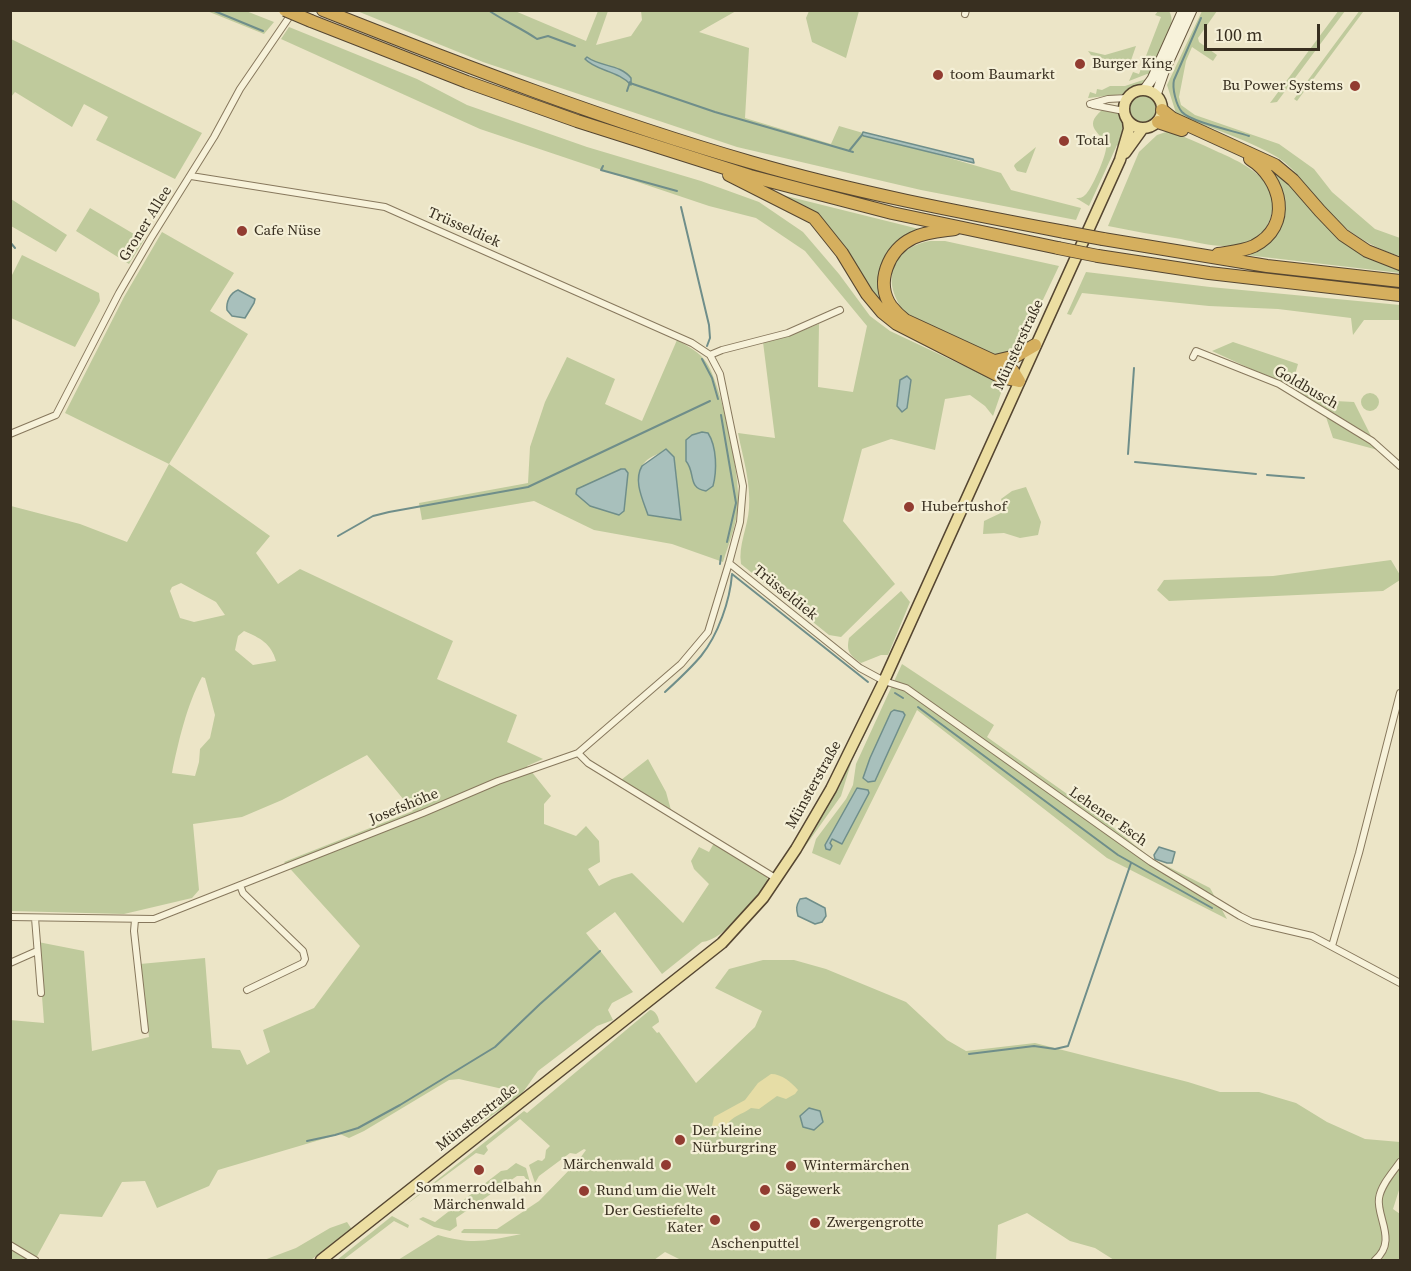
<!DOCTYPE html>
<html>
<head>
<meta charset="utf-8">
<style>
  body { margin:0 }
  #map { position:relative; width:1411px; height:1271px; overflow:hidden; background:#ece5c7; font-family:"Source Serif 4",serif }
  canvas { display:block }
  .frame { position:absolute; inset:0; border:12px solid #382f20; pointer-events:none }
  .scale { position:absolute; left:1204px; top:24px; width:116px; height:27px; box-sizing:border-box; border:3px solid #382f20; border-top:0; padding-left:8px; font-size:18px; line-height:21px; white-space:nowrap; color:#382f20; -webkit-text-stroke:4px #f4efd6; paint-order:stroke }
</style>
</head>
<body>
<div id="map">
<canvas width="1411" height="1271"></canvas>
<div class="frame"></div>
<div class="scale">100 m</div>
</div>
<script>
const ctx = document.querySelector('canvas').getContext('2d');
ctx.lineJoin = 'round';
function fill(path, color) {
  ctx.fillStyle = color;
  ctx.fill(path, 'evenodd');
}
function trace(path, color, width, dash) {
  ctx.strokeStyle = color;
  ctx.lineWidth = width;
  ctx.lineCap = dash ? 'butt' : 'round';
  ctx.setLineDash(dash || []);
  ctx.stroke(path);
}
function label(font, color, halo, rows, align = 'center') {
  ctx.font = font + ' "Source Serif 4",serif';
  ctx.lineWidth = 4.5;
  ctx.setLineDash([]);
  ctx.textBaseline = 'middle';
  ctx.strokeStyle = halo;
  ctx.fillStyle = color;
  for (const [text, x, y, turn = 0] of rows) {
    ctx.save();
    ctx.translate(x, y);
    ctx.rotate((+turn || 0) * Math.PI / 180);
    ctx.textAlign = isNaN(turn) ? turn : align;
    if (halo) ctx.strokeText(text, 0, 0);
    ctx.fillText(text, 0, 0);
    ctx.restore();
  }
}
const green = new Path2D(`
  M1339,10L1345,11L1277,102L1270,103Z
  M1360,10L1363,12L1297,101L1294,99Z
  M207,11H246L274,22L264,34Z
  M357,11H515L586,41L598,11H608L596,45L631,36L642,20L641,11H736L699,32L749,48L745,118L831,144L839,126L1001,173L1011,190L1081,208L1076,220L921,190L737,147L483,62Z
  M809,11H859L846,58L812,42L806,18Z
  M1158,11H1169C1179,26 1158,60 1151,75L1147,74L1129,81L1133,72L1139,74L1161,17L1155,15Z
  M1202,11H1217L1198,38L1199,42L1217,55L1213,61L1192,47L1186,61L1179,97L1181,105L1195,115L1279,144L1314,169L1332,192L1375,229L1400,238V256C1374,249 1346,231 1327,211C1310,193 1299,171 1277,157C1250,141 1218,131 1189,119L1185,121L1176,113L1167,85Z
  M289,27L417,79L467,105L587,147L701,181L759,202L803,232L839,274L870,316L890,331L998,382L1002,390L993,416L985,406L970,395L945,399L935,450L891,439L862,449L843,521L895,584L841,637L829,635L741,564C738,545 748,527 749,508C751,483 743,458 738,433L775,438L763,342L791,335L819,324L818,387L853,392L867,326L805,251L756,218L709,206L480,129L281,39Z
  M11,39L202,133L175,179L96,140L108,117L84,104L72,127L15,92L11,97Z
  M1136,46L1128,69L1124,70L1121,64L1091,55L1088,51L1105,55Z
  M1146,79H1148L1142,86L1136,87L1124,94L1088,98L1090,92L1096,94L1097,89L1102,90L1110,86H1125Z
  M1129 108a14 14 0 1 1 28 0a14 14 0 1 1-28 0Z
  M1102,110L1117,112L1125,122L1119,146L1117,145L1089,206L1076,198C1080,198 1082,198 1085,195C1091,191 1107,154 1106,147C1103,132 1081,128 1102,110Z
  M1169,131C1186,137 1201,144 1216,151C1243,163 1284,181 1270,219C1265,233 1254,241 1240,244C1220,249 1200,243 1181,239C1156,235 1132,231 1108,226L1139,152L1157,135Z
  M1036,147L1026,173L1017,171L1014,166L1015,164Z
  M1263,163L1278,173L1362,254L1400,270V273L1246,255C1258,249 1262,242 1268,230C1287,197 1290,193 1263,163Z
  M774,193L923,230C871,249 880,266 890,312L880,306L846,251Z
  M11,199L67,235L56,252L11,226Z
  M90,208L144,240L129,264L76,231Z
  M162,232L234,273L210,311L248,334L169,464L270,536L256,553L278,584L300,569L453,641L437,679L517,715L507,742L543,759L527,766L551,796L544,804V824L576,836L586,826L599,841L600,862L588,869L599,886L612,879L632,873L683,923L709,884L694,869L691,861L699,847L709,852L714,843L767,877L768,882C753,899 725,940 702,942L662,974L615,912L586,933L633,992L612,1003L608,1010L613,1020L597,1026L538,1071L521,1095L467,1133L507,1090L459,1079L449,1080L364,1131L349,1138L340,1134L218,1170L209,1186L157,1208L145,1181L122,1182L102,1217L60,1214L35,1260H11L10,1020L44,1023L38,942L84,951L92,1051L149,1037L140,964L205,958L212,1048L240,1050L247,1065L270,1052L263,1030L314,1008L360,946L284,862L413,811L367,755L282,800L242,817L193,824L199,890L192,898L124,914L11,911V506L80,524L127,542L169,464L65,413L124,297ZM181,583L216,602L225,615L194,622L180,618L170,591L172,587ZM244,631C260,638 271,643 276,661L253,665L235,650L238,636ZM202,677L205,678L215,715L210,738L200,749L199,762L195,776L172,773C178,743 187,704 202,677Z
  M930,241H945L1059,266L1022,344L1010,355H990L908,316C881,286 887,249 930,241Z
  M22,255L99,293L100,301L75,347L11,318V277Z
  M1086,272L1210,287L1400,305V320H1364L1353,335L1351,318L1278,309L1209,306L1082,293L1071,315L1067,314Z
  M677,340C687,346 700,352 706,362C721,382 741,479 738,504C737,524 729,543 723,562L672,544L594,530L534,501L422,520L419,503L528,483L530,447L545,402L567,357L615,379L605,404L642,421ZM666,449C683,468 673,496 680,520H678L648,515C643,499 630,476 646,461C651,456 660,454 666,449ZM621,469L628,473L624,511L577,489Z
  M1233,342L1298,364L1292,385L1275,380L1212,351Z
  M1299,390L1316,400L1354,402L1371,436L1297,391Z
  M1361 402a9 9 0 1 1 18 0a9 9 0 1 1-18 0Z
  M1326,417L1371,444L1378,450L1333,438Z
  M1026,487L1041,522L1038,535L1020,538L1004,533L983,534L984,521L1005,511L1001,499L1012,491Z
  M1391,560L1400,575V580L1383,591L1169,601L1157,590L1164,580L1273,576Z
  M901,591L910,602L888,655H881L861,663C850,655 846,652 849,638Z
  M902,664L994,725L987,737L1105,821L1151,858L1210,888L1227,919L1107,858L917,710L840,865L812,853L816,839L846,799L853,785L856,764Z
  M887,691L852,760L841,796L804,848L802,846L833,794Z
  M648,759L666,792L671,810L621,780Z
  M763,960H794L826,969L906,1002L947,1040L966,1051L1035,1043L1188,1082L1220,1092H1259L1296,1103L1327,1122L1365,1139L1400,1142V1187L1393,1209L1400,1214V1260H1114L1095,1248L1070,1241L1027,1213L998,1225L996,1260H681L665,1252L654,1260H398L438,1235C472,1245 487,1241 521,1234L462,1233L461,1232L464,1229H497L539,1201L578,1161L586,1150L584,1149L576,1154L570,1153L539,1176L535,1183L529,1165L538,1160L542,1161L545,1158L546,1150L550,1146L520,1119L486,1146L488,1150L484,1155L476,1153L403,1207L524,1111L527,1113L650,1010C655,1010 659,1017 659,1022L652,1027L657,1033L659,1032L696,1083L755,1027L762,1011L715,988L729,969Z
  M516,1163L526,1168L531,1186L524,1176H517L456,1218L457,1226L450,1231L434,1227L419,1219L423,1217L435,1222L501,1171L507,1170Z
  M392,1216L409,1225L408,1228L394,1221L343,1260H337Z
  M347,1222L353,1231L312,1259L305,1260H264L296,1248L330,1228Z`);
const sand = new Path2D(`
  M771,1074C782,1074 791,1082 798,1090L795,1094L786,1099L777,1096L759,1109L751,1108C742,1115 733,1115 726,1126H712L714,1117L745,1100L758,1083Z`);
const water = new Path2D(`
  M587,57C600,67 620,64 631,78V85C619,71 596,71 585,59Z
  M863,132L973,159L974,163L864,136L862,135Z
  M238,290L255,299L254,303L245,318L232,316L227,310C226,302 230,293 238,290Z
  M907,376L911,380L907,408L902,412L897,406L900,380Z
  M702,432L708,433C717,447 717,471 713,486L706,491C687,488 696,473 686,461V440L692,435Z
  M666,449L674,457L681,520L648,515C643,500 633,481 642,466Z
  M621,469H625L628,473L624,511L619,515L590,506L576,494L577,489Z
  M894,710L903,712L905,715L875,781L868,782L863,778L870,758L891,712Z
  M857,788L868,790L869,793L842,844L832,839L830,843L832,846L830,850L826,849L825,845Z
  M1159,847L1175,852L1172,863H1167L1155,859L1154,855Z
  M806,898L825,908L826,916L822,922L815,924L798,916C796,909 796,906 800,899Z
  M809,1108L820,1111L823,1122L814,1130L803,1127L800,1116Z`);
const stream = new Path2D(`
  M212,10L263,31
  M488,10C504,21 521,28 537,39L548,36L575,46
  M1201,18L1174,80C1172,88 1176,105 1182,112C1191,122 1234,131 1249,136
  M630,83L715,112L853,152
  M627,91L630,82
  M849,151L862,135
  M603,166L601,170L677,191
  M681,207L709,325L710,338L707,346
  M10,242L15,248
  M702,359L712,378L718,399
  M721,415L736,503L727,542
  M1128,454L1134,368
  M1135,462L1256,474
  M1267,475L1304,478
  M338,536L373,516L389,512L528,487L710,401
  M720,564L721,556
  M732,574L868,682
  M665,692C677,681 690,669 701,656C718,635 730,601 732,574
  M895,693L903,698
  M918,707L1118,855L1212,908
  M969,1054L1034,1046L1055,1049L1068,1046L1131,863
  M307,1141L335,1135L358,1128L400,1105L495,1047L540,1004L600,951`);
const street = new Path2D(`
  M965,14L966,10
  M1090,104L1108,99L1127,98
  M1093,105L1124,111
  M710,355L722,350L788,333L840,310
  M1193,357L1196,351L1279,384L1372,441L1400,466
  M10,434L56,415L119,293L151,238L214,137L240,89L292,13
  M729,563L860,668L884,681L906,688L1151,862L1240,916L1252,922L1312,936L1400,983
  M578,753L588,763L777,879
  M240,885L243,893L303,951L305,959L303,963L247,990
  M10,917L154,919L423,813L498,781L578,753L681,664L708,632L729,563L740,522L743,486L720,374L710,355L692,343L385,207L191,176
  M35,918L41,993
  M135,920L134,931L145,1030
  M1332,946L1359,853L1400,693
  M10,963L37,951
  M10,1245L35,1260
  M1375,1260C1398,1241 1376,1217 1379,1198C1381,1185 1393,1172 1400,1162`);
const secondary = new Path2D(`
  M1144,90L1152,79L1183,10
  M1156,95L1164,72L1192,10`);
const primary = new Path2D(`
  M1124 109a19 19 0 1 1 38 0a19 19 0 1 1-38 0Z
  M1125,153L1143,128
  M321,1260L722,943L763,898L796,849L831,789L884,681L1120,160L1129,129L1128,121`);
const highway = new Path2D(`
  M323,10C464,66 605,120 750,162C853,192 959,212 1065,232
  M311,21L467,82L577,121L750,176L892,213L1058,248
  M1162,110L1172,118L1275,165L1293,180L1320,211L1343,235L1367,251L1400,264
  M1158,122L1182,130
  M729,175L814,218L842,253L867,294L882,312L897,324L1001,377L1019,381
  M955,229C941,231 925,232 913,238C888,250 875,283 891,306C895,311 900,316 905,320L1007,367L1013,371L1019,381
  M1103,239L1267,266L1400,281
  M1218,254C1230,252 1243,251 1254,246C1293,226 1282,179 1250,159
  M1098,256L1209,273L1400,295
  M995,361L1016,356L1035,345`);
const highwayBridge = new Path2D(`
  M285,10L311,21
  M1065,232L1103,239
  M1058,248L1098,256`);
const markers = [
  [1080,64,6,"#923c31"],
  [938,75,6,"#923c31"],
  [1355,86,6,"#923c31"],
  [1064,141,6,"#923c31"],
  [242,231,6,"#923c31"],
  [909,507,6,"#923c31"],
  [680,1140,6,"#923c31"],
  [666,1165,6,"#923c31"],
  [791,1166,6,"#923c31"],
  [479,1170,6,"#923c31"],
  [765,1190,6,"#923c31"],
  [584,1191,6,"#923c31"],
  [715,1220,6,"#923c31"],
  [815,1223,6,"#923c31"],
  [755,1226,6,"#923c31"]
];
const poiNames = [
  ["Burger King",1092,64],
  ["toom Baumarkt",950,75],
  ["Bu Power Systems",1343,86,"right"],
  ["Total",1076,141],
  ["Cafe Nüse",254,231],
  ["Hubertushof",921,507],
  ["Der kleine",692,1131],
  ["Nürburgring",692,1148],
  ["Märchenwald",654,1165,"right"],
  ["Wintermärchen",803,1166],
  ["Sommerrodelbahn",479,1188,"center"],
  ["Märchenwald",479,1205,"center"],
  ["Sägewerk",777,1190],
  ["Rund um die Welt",596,1191],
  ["Der Gestiefelte",703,1211,"right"],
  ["Kater",703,1228,"right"],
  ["Zwergengrotte",827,1223],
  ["Aschenputtel",755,1244,"center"]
];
const streetNames = [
  ["Groner Allee",146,224,-58],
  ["Trüsseldiek",464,228,24],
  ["Münsterstraße",1019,345,-65],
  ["Goldbusch",1306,388,30],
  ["Trüsseldiek",785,593,39],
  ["Münsterstraße",814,785,-61],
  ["Josefshöhe",404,807,-22],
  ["Lehener Esch",1108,817,35],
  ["Münsterstraße",477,1118,-38]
];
fill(green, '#bfca9c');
fill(sand, '#e6dda6');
fill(water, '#a8c0bc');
trace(water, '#6f8e8a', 1.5);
trace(stream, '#6f8e8a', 2);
trace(street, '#87785d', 8);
trace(secondary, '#695941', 11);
trace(primary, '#554631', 13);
trace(highway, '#554631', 14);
trace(street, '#f7f2da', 6);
trace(secondary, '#f7f2da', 9);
trace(primary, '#ecdea2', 10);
trace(highway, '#d5af5e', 12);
trace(highwayBridge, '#554631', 14, []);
trace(highwayBridge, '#d5af5e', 12);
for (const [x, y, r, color] of markers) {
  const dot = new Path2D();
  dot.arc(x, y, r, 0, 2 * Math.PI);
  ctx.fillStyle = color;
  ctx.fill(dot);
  trace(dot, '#f4efd6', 2);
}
label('15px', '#382f20', '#f4efd6', poiNames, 'left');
label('15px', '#382f20', '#f4efd6', streetNames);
</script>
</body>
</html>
